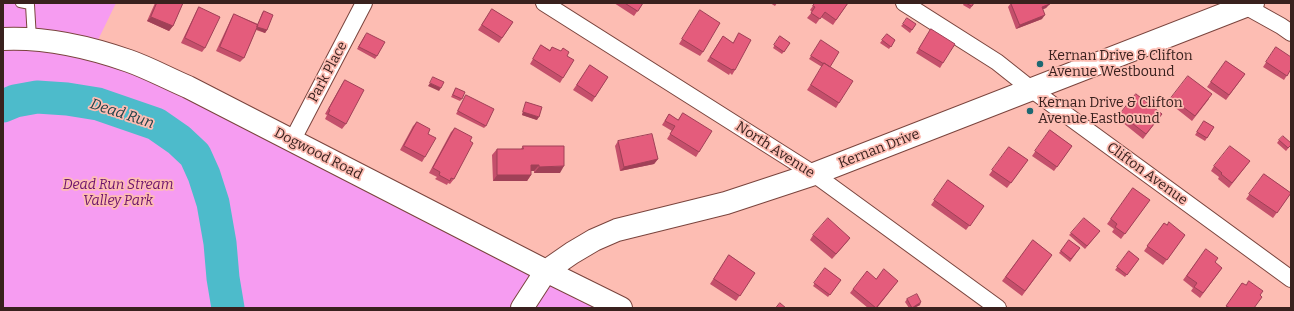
<!DOCTYPE html>
<html>
<head>
<meta charset="utf-8">
<style>
  body { margin:0 }
  #map { position:relative; width:1294px; height:311px; overflow:hidden; background:#fdbdb3; font-family:Bitter,serif }
  canvas { display:block }
  .frame { position:absolute; inset:0; border:4px solid #39211e; pointer-events:none }
</style>
</head>
<body>
<div id="map">
<canvas width="1294" height="311"></canvas>
<div class="frame"></div>
</div>
<script>
const ctx = document.querySelector('canvas').getContext('2d');
ctx.lineJoin = 'round';
function fill(path, color) {
  ctx.fillStyle = color;
  ctx.fill(path, 'evenodd');
}
function trace(path, color, width, dash) {
  ctx.strokeStyle = color;
  ctx.lineWidth = width;
  ctx.lineCap = dash ? 'butt' : 'round';
  ctx.setLineDash(dash || []);
  ctx.stroke(path);
}
function label(font, color, halo, rows, align = 'center') {
  ctx.font = font + ' Bitter,serif';
  ctx.lineWidth = 3.5;
  ctx.setLineDash([]);
  ctx.textBaseline = 'middle';
  ctx.strokeStyle = halo;
  ctx.fillStyle = color;
  for (const [text, x, y, turn = 0] of rows) {
    ctx.save();
    ctx.translate(x, y);
    ctx.rotate((+turn || 0) * Math.PI / 180);
    ctx.textAlign = isNaN(turn) ? turn : align;
    if (halo) ctx.strokeText(text, 0, 0);
    ctx.fillText(text, 0, 0);
    ctx.restore();
  }
}
const green = new Path2D(`
  M3,3H116L97,42L3,30Z
  M3,48H47L86,56L138,76L214,111L600,308H3Z`);
const river = new Path2D(`
  M3,106L15,101L37,97L67,99L98,104L156,124L179,140L195,155L204,175L213,203L220,243L223,278L228,308`);
const lane = new Path2D(`
  M20,3L30,5L32,39`);
const street = new Path2D(`
  M544,3L814,174L998,308
  M904,3L997,62L1031,89L1291,279
  M1243,3L1245,6L1281,26L1291,33
  M292,141L364,3`);
const secondary = new Path2D(`
  M3,39C46,37 89,47 129,61C149,68 169,79 188,87L546,271L621,308
  M522,308L546,271L572,253L594,240L617,230L726,203L814,174L1253,3`);
const wall = new Path2D(`
  M155,3H183L173,26L169,31L147,21Z
  M614,3H643L634,16Z
  M770,3H777L775,6Z
  M815,3H848L833,25L821,17L816,24L807,18L812,12L810,10Z
  M964,3H974L970,9L963,5Z
  M1011,3H1049L1046,8L1043,9L1042,19L1016,29L1008,7Z
  M199,7L205,48L202,52L181,43L196,12Z
  M492,9L513,22L499,43L478,30Z
  M700,10L703,52L700,56L679,44Z
  M264,11L267,30L265,33L256,30L244,58L240,62L216,51L231,19L234,14L258,24L262,13Z
  M903,24H916L910,33L901,26Z
  M931,29L943,63L940,68L916,53Z
  M739,33L735,70L732,75L730,73L729,75L707,61L723,36L733,43Z
  M887,34L895,40L889,49L880,43Z
  M365,35L377,56L375,59L357,49Z
  M780,36L790,43L782,54L773,48Z
  M821,40L830,67L839,103L836,108L807,90L822,67L809,59Z
  M541,45L550,50L552,47L567,56L563,78L560,83L530,64Z
  M1276,47L1291,69L1284,80L1263,67Z
  M1226,61L1245,74L1226,100L1207,87Z
  M590,65L608,77L592,102L573,90Z
  M345,80L346,124L342,129L325,119L327,115L325,114L342,84Z
  M456,88L462,99L460,101L451,97Z
  M466,95L486,126L484,128L456,114Z
  M1171,98L1209,99L1192,121L1168,102Z
  M526,102L537,120L522,115L525,105Z
  M683,113L699,152L696,157L667,139L672,131L662,125L669,114L678,120Z
  M1120,114H1162L1143,139L1117,118Z
  M1204,121L1214,127L1205,141L1195,135Z
  M417,122L428,134L425,157L422,162L400,150L413,126Z
  M455,128L470,141L454,179L450,184L448,183L447,185L435,179L437,177L429,173L451,132Z
  M1050,130L1072,146L1054,171L1032,156Z
  M1279,140L1291,145L1286,151L1277,143Z
  M618,141L658,159L654,164L620,171L615,146Z
  M523,146L560,173H534V171H531V175L527,181H493L492,155L497,149H521Z
  M1009,147L1028,160L1007,188L989,175Z
  M1250,161L1229,188L1218,179L1219,177L1211,171L1214,166Z
  M1264,174L1291,193L1273,218L1246,199Z
  M948,180L984,206L966,230L931,205Z
  M1133,188L1150,200L1121,239L1112,232L1114,229L1107,224Z
  M1164,223L1167,225L1185,235L1163,265L1144,251Z
  M1100,231L1085,249L1069,235L1071,233Z
  M813,235L850,238L832,259L810,240Z
  M1033,240L1052,255L1022,296L1002,281Z
  M1069,240L1080,248L1070,262L1059,253Z
  M1206,249L1215,262L1222,268L1200,298L1191,291L1193,288L1183,280Z
  M1129,251L1139,259L1125,277L1115,270Z
  M729,255L755,273L736,301L710,284Z
  M825,268L841,280L828,297L813,286Z
  M876,279L898,281L877,308H868L850,293L853,289Z
  M1242,283L1260,295L1254,308H1225Z
  M907,299L920,305L914,308H909L905,302Z`);
const shadedWall = new Path2D(`
  M1050,4L1046,8L1039,11L1042,7Z
  M1045,15L1042,19L1016,29L1020,25Z
  M151,17L173,26L169,31L147,21Z
  M257,27L267,30L265,33L256,29Z
  M430,83L441,88L439,91L428,86Z
  M523,112L539,117L537,120L522,115Z
  M658,159L654,164L620,171L624,167Z
  M531,165H539L534,171H526Z
  M564,166L560,173H534L539,167Z
  M497,175H531L527,181H493Z
  M850,238L847,242L832,259L836,254Z
  M921,302L920,305L914,308H912Z`);
const building = new Path2D(`
  M157,3H183L173,26L151,17Z
  M625,3H643L638,11Z
  M815,3H848L836,20L825,12L820,19L811,13L815,7L813,6Z
  M966,3H974L972,6Z
  M1011,3H1049L1050,4L1042,7L1045,15L1020,25Z
  M199,7L220,17L205,48L185,38Z
  M492,9L513,22L502,38L482,25Z
  M700,10L720,23L703,52L682,39Z
  M264,11L273,15L267,30L257,27Z
  M234,14L258,25L244,58L220,47Z
  M907,18L916,24L912,30L903,24Z
  M931,29L955,44L943,63L919,49Z
  M367,33L385,42L377,56L359,47Z
  M739,33L751,40L735,70L733,69L732,70L710,57L723,36L733,43Z
  M887,34L895,40L891,47L882,40Z
  M780,36L790,43L784,52L774,45Z
  M821,40L839,52L830,67L824,63V64L811,56Z
  M541,45L550,51L552,47L561,51L563,48L569,52L567,56L574,60L563,78L533,59Z
  M1276,47L1291,57V69L1287,76L1266,62Z
  M1226,61L1245,74L1229,95L1211,82Z
  M824,63L853,81L839,103L811,85Z
  M590,65L608,77L595,97L577,85Z
  M1188,76L1212,94L1195,116L1171,98Z
  M433,77L444,82L441,88L430,83Z
  M345,80L364,90L346,124L328,114L330,110L329,109Z
  M456,88L465,92L462,99L453,95Z
  M1136,94L1162,114L1146,134L1120,114Z
  M466,95L494,109L486,126L458,111Z
  M526,102L542,107L539,117L523,112Z
  M683,113L712,131L699,152L670,134L675,126L665,121L669,114L678,120Z
  M1204,121L1214,127L1207,138L1197,132Z
  M417,122L430,129L428,134L436,138L425,157L404,146Z
  M455,128L472,137L470,141L473,143L454,179L451,178L450,181L439,175L440,172L433,168Z
  M1050,130L1072,146L1057,167L1035,151Z
  M652,134L658,159L624,167L618,141Z
  M1283,136L1291,143V145L1288,148L1279,140Z
  M523,146H564V166L539,167V165H531V175H497V149H523Z
  M1230,146L1250,161L1232,183L1221,174L1222,173L1214,166Z
  M1009,147L1028,160L1011,183L992,170Z
  M1264,174L1291,193L1277,213L1249,194Z
  M948,180L984,206L970,226L934,200Z
  M1133,188L1150,200L1125,234L1115,227L1117,224L1111,219Z
  M828,218L850,238L836,254L813,235Z
  M1084,218L1100,231L1087,246L1071,233Z
  M1169,222L1185,235L1167,260L1147,246L1164,223L1167,225Z
  M1033,240L1052,255L1025,291L1006,277Z
  M1069,240L1080,248L1071,259L1061,251Z
  M1206,249L1218,258L1215,262L1222,268L1203,293L1194,287L1197,283L1187,276Z
  M1129,251L1139,259L1127,275L1117,267Z
  M729,255L755,273L740,296L714,279Z
  M825,268L841,280L830,295L814,283Z
  M884,269L898,281L876,308L853,289L867,271L876,279Z
  M1249,281L1263,291L1260,295L1262,297L1254,308H1230L1226,306L1242,283L1246,285Z
  M917,294L921,302L912,308L907,299Z
  M780,303L786,308H776Z`);
const markers = [
  [1040,64,4,"#1d6872"],
  [1030,111,4,"#1d6872"]
];
const poiNames = [
  ["Kernan Drive & Clifton",1048,56],
  ["Avenue Westbound",1048,72],
  ["Kernan Drive & Clifton",1038,103],
  ["Avenue Eastbound",1038,119]
];
const streetNames = [
  ["Park Place",328,72,-62],
  ["Kernan Drive",879,149,-21],
  ["North Avenue",775,150,33],
  ["Dogwood Road",318,154,27],
  ["Clifton Avenue",1147,174,36]
];
const parkNames = [
  ["Dead Run Stream",118,185],
  ["Valley Park",118,201]
];
const waterNames = [
  ["Dead Run",122,114,18]
];
fill(green, '#f69cf1');
trace(river, '#4dbbcb', 33);
trace(lane, '#7a443d', 10);
trace(street, '#7a443d', 18);
trace(secondary, '#7a443d', 24);
trace(lane, '#fff', 8);
trace(street, '#fff', 16);
trace(secondary, '#fff', 22);
fill(wall, '#c44f6b');
fill(shadedWall, '#a04057');
fill(building, '#e45c7c');
trace(building, '#a04057', 1);
for (const [x, y, r, color] of markers) {
  const dot = new Path2D();
  dot.arc(x, y, r, 0, 2 * Math.PI);
  ctx.fillStyle = color;
  ctx.fill(dot);
  trace(dot, '#fdbdb3', 1.5);
}
label('14px', '#39211e', '#fdbdb3', poiNames, 'left');
label('14px', '#39211e', '#fdbdb3', streetNames);
label('italic 14px', '#6d126c', '#fdbdb3', parkNames);
label('italic 15px', '#214248', '#fdbdb3', waterNames);
</script>
</body>
</html>
